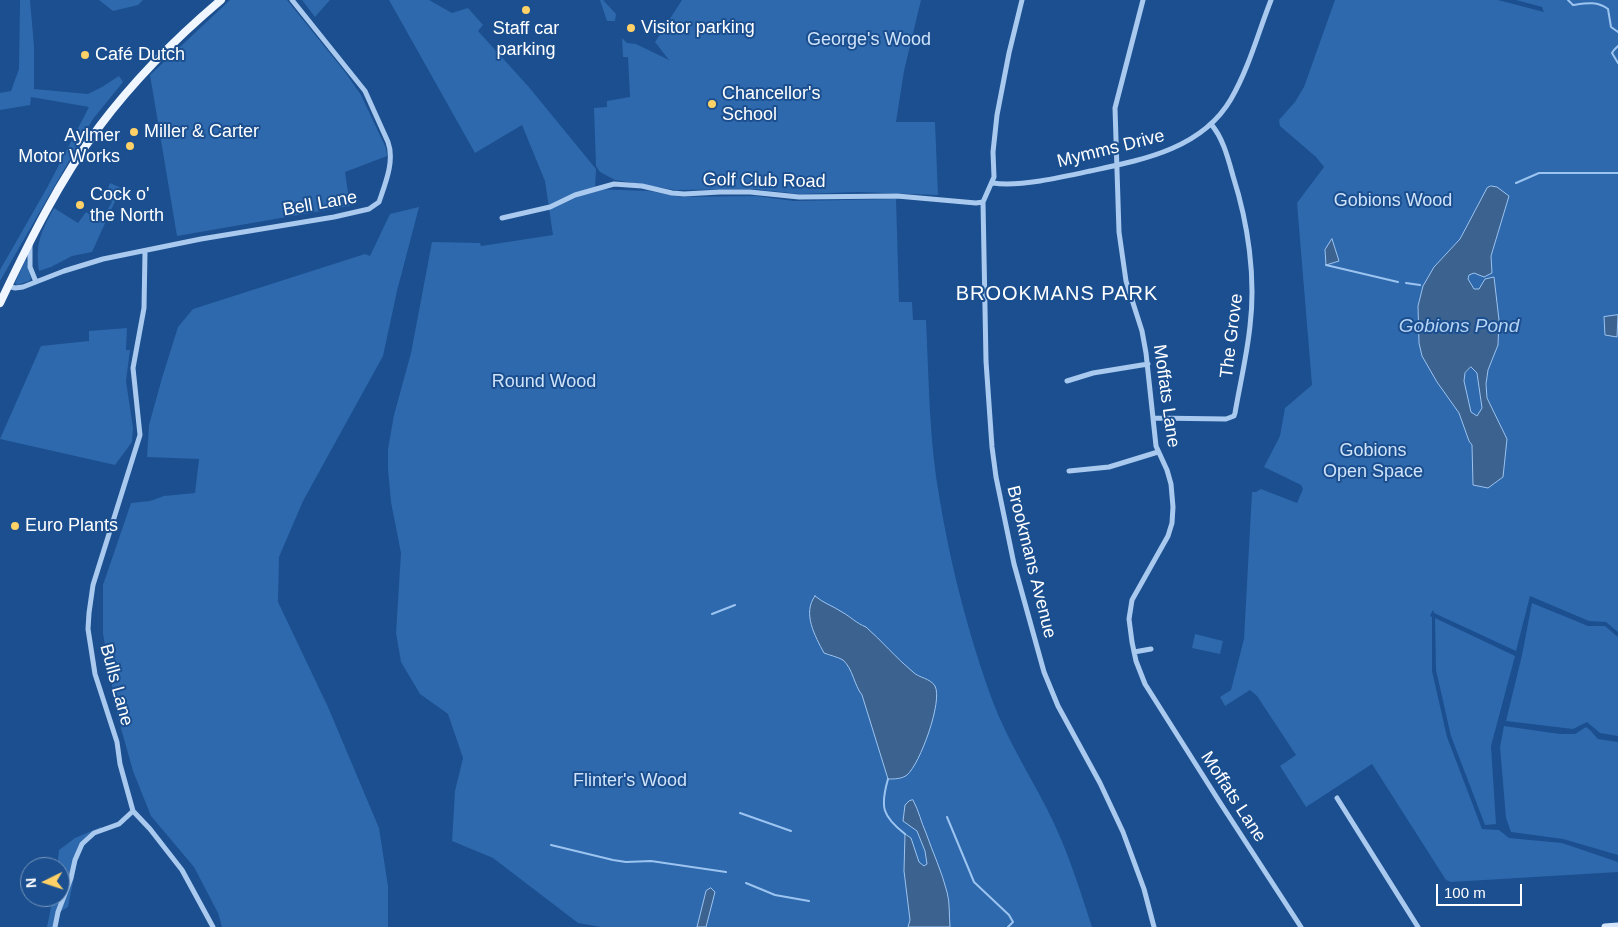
<!DOCTYPE html>
<html>
<head>
<meta charset="utf-8">
<style>
  body { margin:0 }
  #map { position:relative; width:1618px; height:927px; overflow:hidden; background:#1b4f8f; font-family:Helvetica,sans-serif }
  canvas { display:block }
  .north { position:absolute; left:20px; top:857px; width:50px; height:50px; box-sizing:border-box; background:#1b4f8f; border:1px solid #7695bc; border-radius:50%; rotate:266deg; font-size:14px; font-weight:700; line-height:20px; text-align:center; color:#fff }
  .north::after { content:''; display:block; margin:auto; width:18px; height:22px; background:#ffd166; clip-path:polygon(50% 0,100% 100%,50% 72%,0 100%) }
  .scale { position:absolute; left:1436px; top:884px; width:86px; height:22px; box-sizing:border-box; border:2px solid #fff; border-top:0; padding-left:6px; font-size:15px; line-height:18px; white-space:nowrap; color:#fff; -webkit-text-stroke:4px #1b4f8f; paint-order:stroke }
</style>
</head>
<body>
<div id="map">
<canvas width="1618" height="927"></canvas>
<div class="north">N</div>
<div class="scale">100 m</div>
</div>
<script>
const ctx = document.querySelector('canvas').getContext('2d');
ctx.lineJoin = 'round';
function fill(path, color) {
  ctx.fillStyle = color;
  ctx.fill(path, 'evenodd');
}
function trace(path, color, width, dash) {
  ctx.strokeStyle = color;
  ctx.lineWidth = width;
  ctx.lineCap = dash ? 'butt' : 'round';
  ctx.setLineDash(dash || []);
  ctx.stroke(path);
}
function label(font, color, halo, rows, align = 'center') {
  ctx.font = font + ' Helvetica,sans-serif';
  ctx.lineWidth = 4;
  ctx.setLineDash([]);
  ctx.textBaseline = 'middle';
  ctx.strokeStyle = halo;
  ctx.fillStyle = color;
  for (const [text, x, y, turn = 0] of rows) {
    ctx.save();
    ctx.translate(x, y);
    ctx.rotate((+turn || 0) * Math.PI / 180);
    ctx.textAlign = isNaN(turn) ? turn : align;
    if (halo) ctx.strokeText(text, 0, 0);
    ctx.fillText(text, 0, 0);
    ctx.restore();
  }
}
const green = new Path2D(`
  M20,0H30L34,46V89L88,94L102,87L119,76L123,82L93,119L0,281V270L48,186L89,107L31,97L30,105L0,110V93L11,91L19,69Z
  M99,0H143L138,5L113,11Z
  M230,0H287L345,72L361,95L386,148L387,156L345,172L350,206L177,236L150,75Z
  M302,0H330L315,17Z
  M389,0H429L452,13L468,8L483,25L478,31L528,86L596,169L595,189L649,191L681,197L756,196L794,201L896,199L899,302H912L913,320H926C929,380 929,442 940,501C951,567 970,640 993,702C1007,739 1028,772 1046,807C1066,845 1079,887 1092,927H601L578,923L493,858L452,841L455,791L463,758L448,714L420,694L401,662L396,633L401,553L391,502L388,469V449L394,415L411,353L432,242L480,243L481,246L553,235L545,181L522,125L475,153Z
  M600,0H603L616,14L615,21H607Z
  M682,0H921L904,71L896,122H935L938,195L859,192L800,194L753,189L675,190L615,180L600,172L596,166L594,108L607,107V101L630,97L628,57H623L622,38L627,43L636,44L669,60L655,42Z
  M1335,0H1498L1544,12L1542,7L1516,0H1618V632L1606,622L1589,621L1530,596L1516,651L1434,613L1433,610L1430,616L1432,617V671L1447,737L1482,829L1499,830L1509,838L1562,843L1618,862V872L1451,882L1446,880L1372,764L1306,807L1280,766L1296,755L1257,696L1250,690L1225,706L1220,697L1231,690L1244,639L1252,492H1256L1261,489L1297,503L1303,489L1301,485L1264,467L1280,436L1285,408L1312,385L1297,203L1324,167L1316,157L1280,126L1279,120L1295,102L1304,87ZM1509,196L1491,256L1492,272L1474,273L1469,275L1468,279L1474,289H1479L1494,277L1499,320L1498,345L1488,370L1486,384L1487,398L1507,439L1503,477L1473,485L1472,445L1469,441L1459,413L1437,382L1422,356L1419,343L1418,306L1423,286L1434,267L1460,239L1467,227Z
  M110,183L121,188L92,252L72,256L51,267L39,271C35,243 41,232 54,208L78,223L86,212L94,217L97,210L105,214L112,202L104,197Z
  M419,207L397,291L383,356L303,501L279,557L278,602L328,707L379,828L388,886V927H222L218,913L194,867L151,816L133,771L117,714L103,634V585L131,503L150,501L164,496L195,493L199,459L147,457L149,425L162,378L178,327L193,309L365,254L370,256L390,214Z
  M26,259L31,279L29,281L17,285L15,283Z
  M127,328L126,350H130L126,381L133,428L132,442L115,465L0,439L41,346L89,341V331Z
  M1472,367L1477,373L1482,408L1477,416L1471,412L1464,381L1465,373Z
  M1532,603L1588,626H1605L1618,637V736L1600,733L1587,722L1573,729L1506,721L1522,655Z
  M1435,618L1515,656L1491,746L1496,824L1485,825L1451,736L1436,670Z
  M1195,634L1223,641L1220,654L1192,648Z
  M1504,726L1560,734H1575L1586,727L1590,730L1598,739L1618,742V855L1563,839L1511,832L1506,818L1500,747Z
  M101,827V831L86,842L78,857L68,907L58,913L55,927H47L53,897H60V867H57L59,850L75,838Z`);
const water = new Path2D(`
  M1491,186L1497,187L1509,196L1491,256L1492,273L1484,277L1474,273L1469,275L1468,279L1474,289H1479L1485,279L1494,277L1499,320L1498,345L1488,370L1486,384L1487,398L1507,439L1503,477L1488,488L1473,485L1472,445L1469,441L1459,413L1437,382L1422,356L1419,343L1418,306L1423,286L1434,267L1460,239L1487,188ZM1471,367L1477,373L1482,408L1477,416L1471,412L1464,381L1465,373Z
  M1332,239L1339,261L1326,265L1325,250Z
  M1618,315L1617,337L1605,335L1604,317Z
  M815,596C823,603 833,606 842,612C851,617 856,623 866,627C882,641 896,658 913,672C919,678 930,678 935,686C943,701 920,764 907,775C902,779 894,779 888,779L862,695C854,685 853,669 843,660C838,657 829,655 824,653C815,636 802,613 815,596Z
  M913,800C919,811 921,822 926,833C933,853 942,872 947,892C950,902 949,916 950,927H908L910,920L904,871L905,834L911,838L919,862L924,866L927,864L925,851L917,831L903,821L905,805L909,801Z
  M711,888L715,892L706,927H697L706,891Z`);
const stream = new Path2D(`
  M1568,0L1573,5C1587,3 1597,1 1608,9L1611,27L1618,32
  M1618,46L1614,50L1612,53L1618,63
  M1516,183L1539,173H1618
  M1326,265L1398,282
  M1406,283L1420,285
  M712,614L735,605
  M888,779C880,807 882,816 905,834
  M740,813L791,831
  M947,817L974,882L1009,915L1013,922L1008,927
  M551,845L613,860L626,862L651,861L726,872
  M746,883L775,895L809,901`);
const street = new Path2D(`
  M1022,0L1009,53L997,115L993,152L994,177L983,202L986,361L992,447L996,477L1014,564L1044,672L1058,706L1100,783L1123,832L1144,889L1154,927
  M1143,0L1115,108L1119,232L1126,281L1142,331L1146,353L1156,446L1167,470L1171,484L1173,507L1172,523L1168,536L1132,600L1129,619L1132,642L1136,661L1145,684L1219,801L1301,927
  M993,183C1019,187 1063,177 1090,171C1142,160 1202,149 1231,99C1249,68 1258,33 1271,0
  M502,218L550,207L575,195L614,184L642,186L672,193L684,194L720,192H750L799,197L897,196L976,203L983,202
  M30,244V267L36,282
  M145,252L144,308L133,368L140,435L93,585L89,613L88,629L95,674L117,742L120,764L133,811L150,829L182,870L213,927
  M8,286L15,288L23,287L64,271L103,259L201,239L334,217L369,209L379,202C385,184 395,161 388,142L365,91L292,0
  M1067,381L1093,373L1148,364
  M1154,418L1226,419L1234,416L1235,413C1240,384 1247,355 1250,326C1256,277 1248,223 1233,176C1228,158 1223,138 1211,124
  M1069,471L1109,467L1158,452
  M1134,652L1151,649
  M1337,798L1418,927
  M55,927L58,912L71,878L75,860L82,844L94,833L119,824L133,811`);
const secondary = new Path2D(`
  M1605,927L1618,926`);
const primary = new Path2D(`
  M0,303C29,242 59,181 99,127C135,79 176,38 221,0`);
const markers = [
  [526,10,5,"#ffd166"],
  [631,28,5,"#ffd166"],
  [85,55,5,"#ffd166"],
  [712,104,5,"#ffd166"],
  [134,132,5,"#ffd166"],
  [130,146,5,"#ffd166"],
  [80,205,5,"#ffd166"],
  [15,526,5,"#ffd166"]
];
const poiNames = [
  ["Visitor parking",641,28],
  ["Staff car",526,29,"center"],
  ["parking",526,50,"center"],
  ["Café Dutch",95,55],
  ["Chancellor's",722,94],
  ["School",722,115],
  ["Miller & Carter",144,132],
  ["Aylmer",120,136,"right"],
  ["Motor Works",120,157,"right"],
  ["Cock o'",90,195],
  ["the North",90,216],
  ["Euro Plants",25,526]
];
const parkNames = [
  ["George's Wood",869,40],
  ["Gobions Wood",1393,201],
  ["Round Wood",544,382],
  ["Gobions",1373,451],
  ["Open Space",1373,472],
  ["Flinter's Wood",630,781]
];
const streetNames = [
  ["Mymms Drive",1111,149,-14],
  ["Golf Club Road",764,181,1],
  ["Bell Lane",320,204,-10],
  ["The Grove",1232,336,-83],
  ["Moffats Lane",1166,396,82],
  ["Brookmans Avenue",1031,562,76],
  ["Bulls Lane",116,685,75],
  ["Moffats Lane",1233,797,57]
];
const waterNames = [
  ["Gobions Pond",1459,327]
];
const quarterNames = [
  ["BROOKMANS PARK",1057,294]
];
fill(green, '#2e69ad');
fill(water, '#3c6290');
trace(water, '#9cc4f0', 1);
trace(stream, '#9cc4f0', 2);
trace(street, '#a9c9ee', 5);
trace(secondary, '#d6e6fa', 7);
trace(primary, '#f0f6ff', 8);
for (const [x, y, r, color] of markers) {
  const dot = new Path2D();
  dot.arc(x, y, r, 0, 2 * Math.PI);
  ctx.fillStyle = color;
  ctx.fill(dot);
  trace(dot, '#1b4f8f', 2);
}
label('18px', '#fff', '#1b4f8f', poiNames, 'left');
label('18px', '#cfe3fa', '#1b4f8f', parkNames);
label('18px', '#fff', '#1b4f8f', streetNames);
label('italic 19px', '#b5d3f5', '#1b4f8f', waterNames);
ctx.letterSpacing = '1px';
label('20px', '#fff', '#1b4f8f', quarterNames);
ctx.letterSpacing = '0px';
</script>
</body>
</html>
